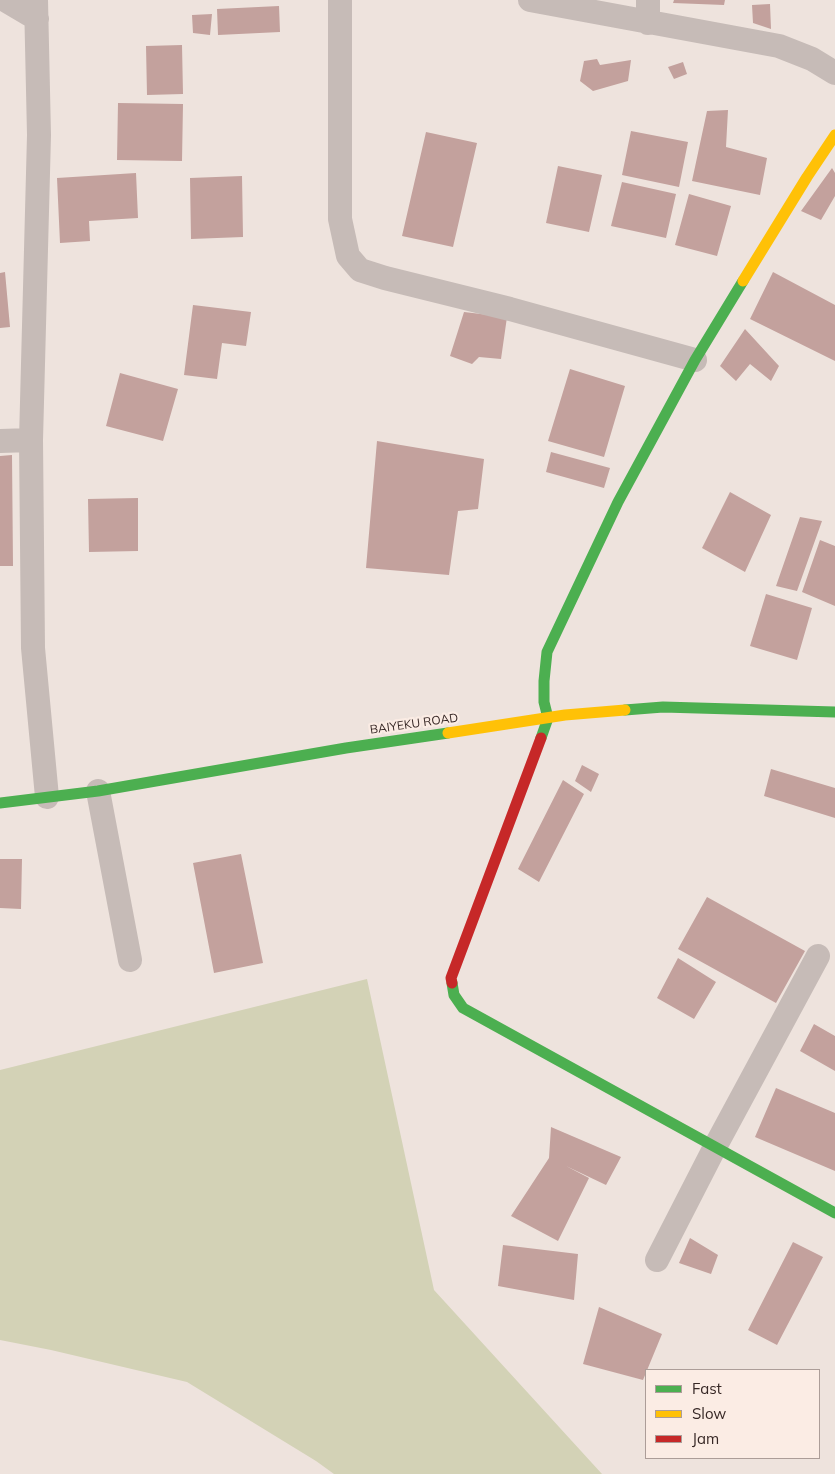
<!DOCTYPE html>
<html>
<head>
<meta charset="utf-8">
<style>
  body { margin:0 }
  #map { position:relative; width:835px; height:1474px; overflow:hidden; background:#eee3dd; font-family:Mulish,sans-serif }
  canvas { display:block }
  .legend { position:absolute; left:645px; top:1369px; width:175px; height:90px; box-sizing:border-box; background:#fbece4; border:1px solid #ac9d98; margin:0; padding:6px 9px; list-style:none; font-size:15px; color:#362725 }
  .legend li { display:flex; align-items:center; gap:10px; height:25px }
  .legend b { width:25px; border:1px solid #ac9d98 }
</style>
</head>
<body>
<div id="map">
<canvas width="835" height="1474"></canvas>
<ul class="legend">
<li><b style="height:6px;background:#4caf50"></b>Fast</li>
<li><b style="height:6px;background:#ffc107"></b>Slow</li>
<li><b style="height:6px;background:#c62828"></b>Jam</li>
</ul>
</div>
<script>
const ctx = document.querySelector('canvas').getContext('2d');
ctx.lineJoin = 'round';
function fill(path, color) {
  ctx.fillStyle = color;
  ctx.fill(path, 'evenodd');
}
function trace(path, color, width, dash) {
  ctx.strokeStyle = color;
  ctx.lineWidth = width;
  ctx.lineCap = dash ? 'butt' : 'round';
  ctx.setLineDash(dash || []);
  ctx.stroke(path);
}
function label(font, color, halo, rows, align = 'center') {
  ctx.font = font + ' Mulish,sans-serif';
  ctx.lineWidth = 4.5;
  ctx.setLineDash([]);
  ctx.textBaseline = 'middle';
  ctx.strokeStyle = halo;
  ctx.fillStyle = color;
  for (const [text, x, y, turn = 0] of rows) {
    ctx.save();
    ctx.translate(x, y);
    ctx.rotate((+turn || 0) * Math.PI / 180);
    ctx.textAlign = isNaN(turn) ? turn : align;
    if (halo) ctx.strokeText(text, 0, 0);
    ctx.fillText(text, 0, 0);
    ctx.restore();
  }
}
const green = new Path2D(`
  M367,979L434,1290L602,1474H334L316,1461L187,1382L51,1350L0,1340V1070Z`);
const building = new Path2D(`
  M674,0H725L724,5L673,3Z
  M770,4L771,29L753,23L752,5Z
  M279,6L280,32L218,35L217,9Z
  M212,14L210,35L193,33L192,15Z
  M182,45L183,94L147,95L146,46Z
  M597,59L600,65L631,60L628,81L593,91L580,81L584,61Z
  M683,62L687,74L674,79L668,67Z
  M118,103L183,104L182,161L117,160Z
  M728,110L726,147L767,158L760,195L692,181L707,111Z
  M631,131L688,142L679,187L622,175Z
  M426,132L477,143L453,247L402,236Z
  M558,166L602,175L589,232L546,223Z
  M832,168L835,173V196L821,220L801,211Z
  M136,173L138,218L89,221L90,241L60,243L57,178Z
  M242,176L243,237L191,239L190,178Z
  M622,182L676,194L666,238L611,226Z
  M689,194L731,206L717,256L675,245Z
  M5,272L10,327L0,328V273Z
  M773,272L835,305V361L750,319Z
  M193,305L251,312L246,346L222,343L217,379L184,375Z
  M464,312L507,317L501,359L479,357L472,364L450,356Z
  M745,329L779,366L771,381L750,364L736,381L720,366Z
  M570,369L625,386L604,457L548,441Z
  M120,373L178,389L163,441L106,426Z
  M377,441L484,459L478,509L458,511L449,575L366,568Z
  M551,452L610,468L604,488L546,472Z
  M12,455L13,566H0V456Z
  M730,492L771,515L745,572L702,548Z
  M138,498V551L89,552L88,499Z
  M800,517L822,521L797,591L776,586Z
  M820,540L835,546V606L802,592Z
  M766,594L812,608L797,660L750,646Z
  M582,765L599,774L591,792L575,781Z
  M771,769L835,788V818L764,796Z
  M563,780L584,794L539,882L518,869Z
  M241,854L263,963L214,973L193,863Z
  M0,859H22L21,909L0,908Z
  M707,897L805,951L776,1003L678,949Z
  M678,958L716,982L694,1019L657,998Z
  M814,1024L835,1036V1071L800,1051Z
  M776,1088L835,1113V1171L755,1137Z
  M551,1127L621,1157L606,1185L566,1166L589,1178L558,1241L511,1216L549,1158Z
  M690,1238L718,1255L711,1274L679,1263Z
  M793,1242L823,1257L777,1345L748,1330Z
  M503,1245L578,1254L574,1300L498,1286Z
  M599,1307L662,1334L643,1380L583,1364Z`);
const street = new Path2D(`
  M5,0L37,19
  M36,0L39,135L31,440L33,648L47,797
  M340,0V219L348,256L360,270L385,278L510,309L695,360
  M530,0L779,46L812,59L835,73
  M648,23V0
  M0,441L31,440
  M98,791L130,960
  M657,1260L715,1147L818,956`);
const fast = new Path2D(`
  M625,710L663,707L835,712
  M541,738L548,718L544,702V681L547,652L618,502L695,360L743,281
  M0,803L98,791L346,748L448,733
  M452,983L454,995L463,1008L835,1213`);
const slow = new Path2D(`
  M743,281L807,177L835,135
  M448,733L565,715L625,710`);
const jam = new Path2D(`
  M452,983L451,978L541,738`);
const streetNames = [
  ["BAIYEKU ROAD",414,724,-8]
];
fill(green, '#d3d2b6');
fill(building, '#c3a19d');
trace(street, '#c6bbb7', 24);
trace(fast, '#4caf50', 11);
trace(slow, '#ffc107', 11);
trace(jam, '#c62828', 11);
label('12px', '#362725', '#fbece4', streetNames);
</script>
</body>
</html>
